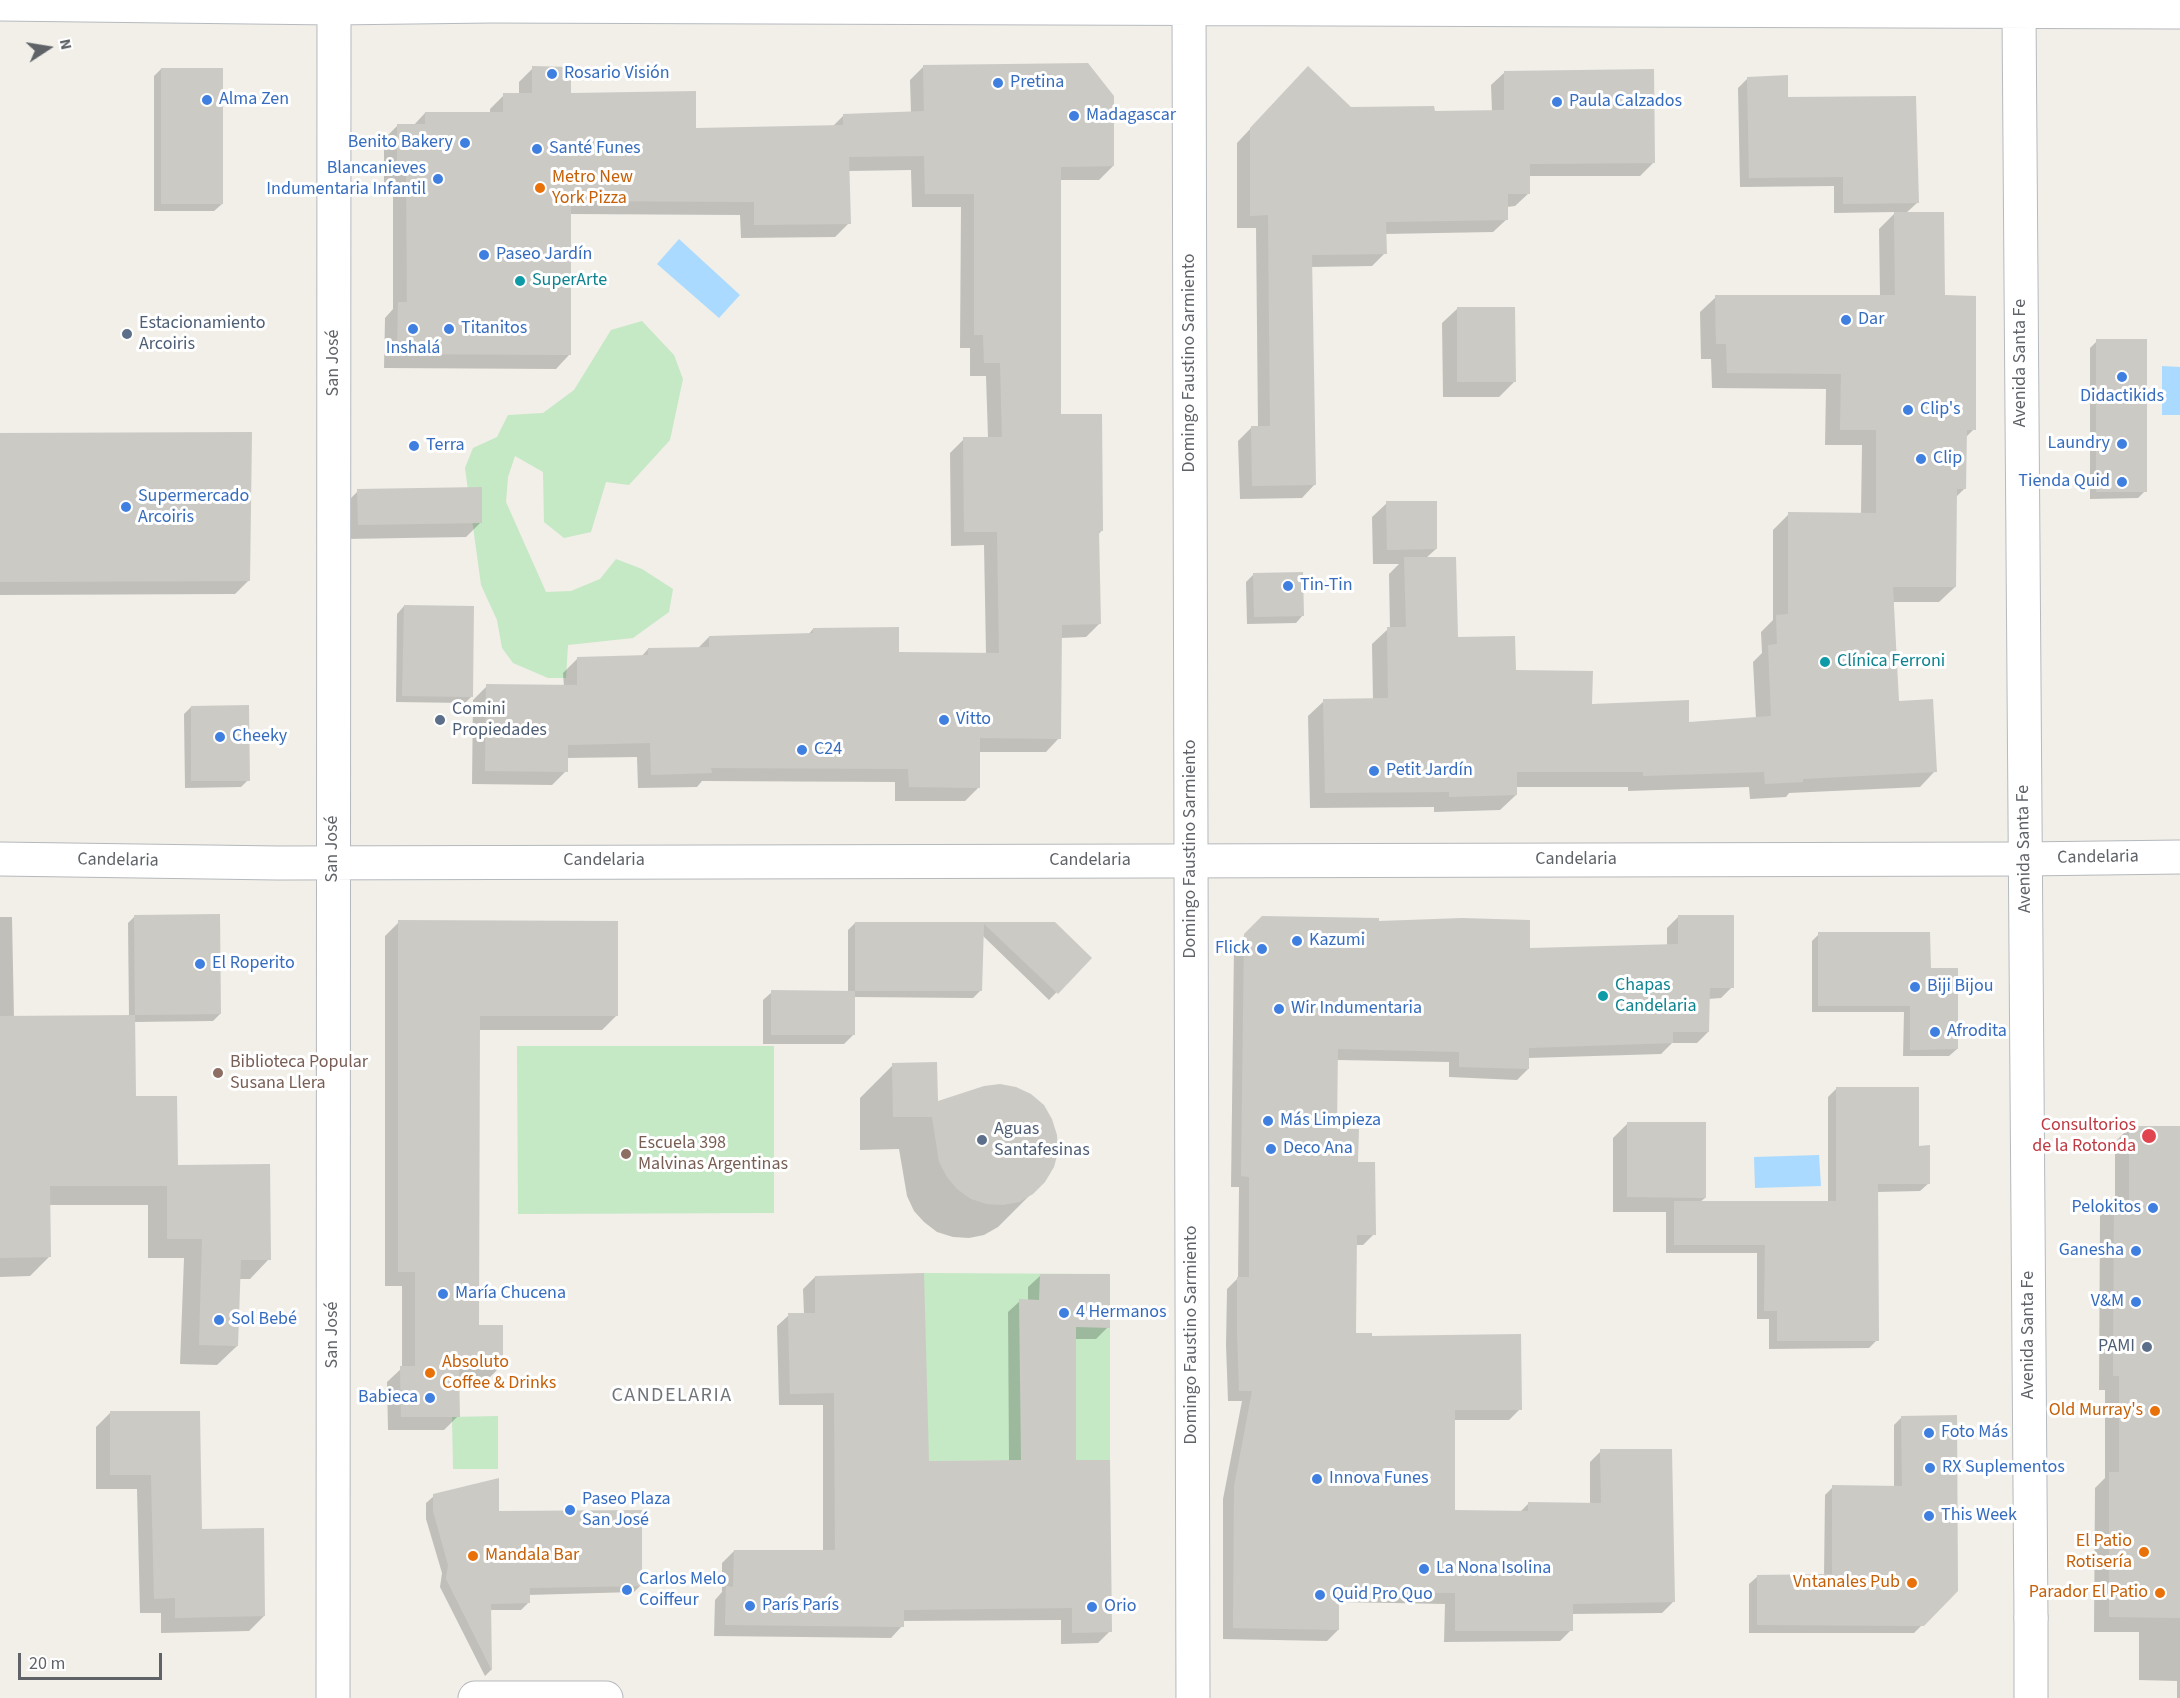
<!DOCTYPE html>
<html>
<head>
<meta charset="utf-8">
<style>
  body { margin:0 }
  #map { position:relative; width:2180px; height:1698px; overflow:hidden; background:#f1efe8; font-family:"Source Sans 3",sans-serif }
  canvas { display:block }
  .north { position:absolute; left:18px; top:18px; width:60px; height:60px; -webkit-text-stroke:4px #fff; paint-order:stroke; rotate:78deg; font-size:16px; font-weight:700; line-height:24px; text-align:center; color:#5f6368 }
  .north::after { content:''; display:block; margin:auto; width:21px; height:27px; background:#5f6368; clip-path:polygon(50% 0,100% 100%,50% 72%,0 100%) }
  .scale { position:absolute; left:18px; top:1653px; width:144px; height:27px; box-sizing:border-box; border:3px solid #5f6368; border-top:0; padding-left:8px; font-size:18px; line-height:21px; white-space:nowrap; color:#5f6368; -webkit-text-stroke:4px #fff; paint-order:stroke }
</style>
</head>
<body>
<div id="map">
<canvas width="2180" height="1698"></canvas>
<div class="north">N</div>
<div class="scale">20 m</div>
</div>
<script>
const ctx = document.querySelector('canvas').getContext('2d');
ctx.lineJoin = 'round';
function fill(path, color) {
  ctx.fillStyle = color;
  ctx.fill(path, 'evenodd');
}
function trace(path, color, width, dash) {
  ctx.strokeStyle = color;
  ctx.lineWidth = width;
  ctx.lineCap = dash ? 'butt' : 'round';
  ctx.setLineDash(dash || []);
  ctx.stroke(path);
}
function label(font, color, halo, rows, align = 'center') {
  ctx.font = font + ' "Source Sans 3",sans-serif';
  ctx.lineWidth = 6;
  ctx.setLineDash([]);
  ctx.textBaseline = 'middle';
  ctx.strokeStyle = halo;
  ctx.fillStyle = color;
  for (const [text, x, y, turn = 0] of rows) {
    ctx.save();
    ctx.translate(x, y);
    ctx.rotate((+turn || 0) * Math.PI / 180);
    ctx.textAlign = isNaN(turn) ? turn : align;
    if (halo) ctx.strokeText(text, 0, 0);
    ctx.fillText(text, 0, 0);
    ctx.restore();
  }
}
const green = new Path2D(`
  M642,321L674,355L683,379L670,440L629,485L606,482L591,532L564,538L544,522L543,472L515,456L508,477L506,502L546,592L571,591L600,579L616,559L642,569L673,589L669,612L633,638L568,645L566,678H548L513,663L502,648L497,620L481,585L465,468L473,448L497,437L508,415L543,413L574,390L611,330Z
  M517,1046H774V1213L518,1214Z
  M924,1273L1110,1274V1460L924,1461Z
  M498,1416V1469H453L452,1417Z`);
const water = new Path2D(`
  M679,239L740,295L719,318L657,264Z
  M2162,366L2180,367V415H2162Z
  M1819,1155L1821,1186L1755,1188L1754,1157Z`);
const shadow = new Path2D(`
  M924,66L1113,166L1099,180H1060L1059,416L1102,530L1098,535L1099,624L1086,637L1060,638L1059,738L1046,752H979V787L965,801H895V782L702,781L697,787L638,788L637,757L566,758V771L552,785L472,784L473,700L487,686L564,687L563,673L577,659L641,657L648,649L698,648L709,637L808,635L813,629L897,654H986L984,545L951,546L950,453L964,439L988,438L986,376H970V348H960L961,207H912L911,170L848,171L849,223L835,237L741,238L740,215L570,214L569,355L556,369L384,368L385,318L393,309V187H384V139L398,125L413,126L425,113H490V109L504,95H519V82L533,68L570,95L695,129L833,126L843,116L911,113L910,80Z
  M161,69L222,204L214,211H154V76Z
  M1505,72L1653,163L1640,176H1529V193L1515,206L1507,207V219L1493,232L1385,234V253L1372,266L1311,267L1315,484L1302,498L1240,499L1238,441L1251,428H1258L1256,228H1237V143L1295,81L1350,109L1433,112H1492L1491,85Z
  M1748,78L1787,99L1917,203L1906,213L1943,297L1974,429L1965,438V488L1955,498V587L1939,602H1892L1897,703L1935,771L1920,787L1789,793L1786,797L1750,799L1749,787L1628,791V787H1516V795L1500,810L1434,812V807L1310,808L1308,716L1324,701L1373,700L1372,644L1388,629H1390L1389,574L1399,564H1373L1372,517L1387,503L1436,549L1426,558L1456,638L1514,672L1591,705L1688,724L1756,719L1753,662L1762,653L1761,632L1773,620V530L1789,514H1861L1862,445H1825L1826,389L1712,388L1711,359H1701L1700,312L1716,297H1880L1879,229L1896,212L1834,213V186L1740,187L1738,88Z
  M1457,309L1514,382L1499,397H1443L1442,323Z
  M2097,341L2145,491L2138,498L2090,499V348Z
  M0,435L249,580L235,594L0,595Z
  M358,491L481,522L466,537L344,539L343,506Z
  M1253,575L1303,615L1296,623L1247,624L1246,582Z
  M404,606L472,696L465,703L396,702L397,614Z
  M191,707L248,780L241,787L185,788L184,714Z
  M135,916L220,1014L213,1021L134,1022L135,1098L177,1166L269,1259L250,1279H239L237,1346L217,1365L180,1364L184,1258H148V1205H49L50,1256L30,1276L0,1277V917H12L14,1018L129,1017L128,923Z
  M1263,917L1377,923L1528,950L1667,946V928L1678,917L1732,987L1721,998L1708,999V1032L1697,1043H1672L1661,1054L1528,1058V1069L1517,1080L1449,1077V1062L1337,1060L1335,1130L1357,1163L1374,1234L1363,1245H1355L1354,1335L1370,1337L1520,1409L1509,1420H1453L1454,1511L1520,1512L1529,1503L1590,1504V1462L1601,1451L1673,1602L1662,1613L1571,1614V1630L1560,1641L1444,1642L1445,1604L1338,1602V1630L1327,1641L1223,1639V1499L1242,1401H1228L1226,1345L1227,1289L1238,1278L1239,1187H1231L1234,947Z
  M399,922L616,1016L602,1030H478L477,1327L502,1365L488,1379H457L458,1416L444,1430H388L387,1382L402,1368V1286H385V936Z
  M855,923L1055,924L1090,958L1049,1000L982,935L980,991L973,998L853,997V1035L844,1044H763V1000L772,992H848V930Z
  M1819,934L1929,969L1957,1049L1949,1056H1903L1904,1012H1812V941Z
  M893,1065L937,1103L1044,1181L998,1227L984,1235L969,1238L953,1237L937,1232L924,1222L914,1211L907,1196L899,1149L860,1150V1098Z
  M1836,1089L1917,1147L1929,1183L1920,1191L1877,1192V1340L1869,1348L1769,1349V1319H1757V1253H1666V1212H1613V1138L1628,1123L1705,1198L1700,1202H1828V1097Z
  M2130,1127H2180V1698H2177V1681L2139,1680V1632H2094L2095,1488L2105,1478V1390H2099L2100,1216L2115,1201V1142Z
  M1040,1276L1108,1327L1096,1339H1075V1461L1110,1631L1098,1643L1061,1644V1620L902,1621V1626L891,1638L714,1636L715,1600L722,1592V1563L734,1551H823V1405H779L777,1326L789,1315L804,1314L803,1289L815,1277L927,1462H1009L1008,1312L1020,1301H1028V1287Z
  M111,1412L264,1616L249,1631L161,1633V1613H140L137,1489H96V1427Z
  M1902,1417L1957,1590L1914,1633H1749V1584L1758,1576H1824L1825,1495L1833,1487H1894V1425Z
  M434,1496L498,1513L641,1585L634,1592L528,1595V1603L521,1610H489L491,1670L485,1676L440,1587L442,1573L426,1519V1503Z`);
const building = new Path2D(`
  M1088,63L1114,96V166L1061,167V414H1102L1103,531H1099L1101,624L1062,625L1061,739L980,738V788L909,787L908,769L711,768L712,773L651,775L650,743L568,745V772L485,771L486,684L577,685V657L648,655V648L709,647V636L813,633V628L899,627V652L999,653L997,532H964L963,437H1002L1000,363H984L983,335H974V194H925L924,156L849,157L851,224L754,225V202L571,201V355L397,354L398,302H407L406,174H397V124H425V112H503V93H532V66L571,67V93L696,91V128L843,125V114L924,111L923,65Z
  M1308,66L1351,107L1434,106L1435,111L1504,110V71L1654,69L1655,163L1530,164V194H1508V220L1386,222L1387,254L1312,255L1316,485L1252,486L1251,426H1270L1268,215L1250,216V128Z
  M161,68H223V204H161Z
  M1788,75V97L1916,96L1919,203L1843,204V177L1749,178L1747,77Z
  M1894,212H1944L1945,295L1976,296V430H1967L1966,489H1957L1956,587H1893L1899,701L1933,699L1937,772L1803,779V782L1765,784L1764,772L1643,776V772H1517V795L1449,797V792L1325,793L1323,699L1388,698L1387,627H1406L1404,557H1456L1458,637L1515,636L1516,670L1593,671L1592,704L1689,700V722L1771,716L1768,645L1777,644L1776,615L1788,614V512L1876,513V430H1840L1841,374L1727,373L1726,344H1716L1715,295H1895Z
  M1457,307H1515L1516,382H1457Z
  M2096,339H2147V492H2096Z
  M252,432L250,581L0,582V433Z
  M482,487V523L358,525L357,489Z
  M1386,501H1437V549L1387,550Z
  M1303,572L1304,616L1254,617L1253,573Z
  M404,605L474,606L473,697L402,696Z
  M249,705L250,781H191V706Z
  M220,914L221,1014L135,1015L134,915Z
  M1678,915H1734V988H1710L1709,1032H1673V1043L1529,1048V1069L1459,1067V1052L1338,1049L1337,1129H1359L1358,1162H1375L1376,1235H1357L1356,1333H1372V1336L1521,1334L1522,1410H1455V1510L1528,1511V1502L1601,1503L1600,1449H1672L1675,1602L1573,1604V1631H1455V1593L1339,1592V1630L1233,1628L1234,1487L1252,1391H1239L1237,1333V1277H1249V1177L1241,1176L1244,934L1262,916L1379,918V921L1462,918L1530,920V948L1678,944Z
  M398,920L618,921V1016H480L479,1325H503V1365L459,1366L460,1417H401L400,1366H415V1272H398Z
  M855,922H1055L1092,958L1058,994L984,924L982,991H855Z
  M1818,932H1930L1931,968H1958V1049L1910,1050V1006H1818Z
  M771,990L855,991V1035H771Z
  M135,1015L136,1096H177L178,1165L270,1164L271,1260H241L238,1346L199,1345L202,1239H167V1186H50L51,1257L0,1258V1016Z
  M937,1062L938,1101L984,1086L1000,1084L1016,1087L1031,1094L1044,1105L1052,1119L1057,1135L1058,1152L1054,1167L1045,1182L1033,1194L1019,1202L1003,1205L987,1204L971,1199L957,1189L947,1177L939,1162L932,1117H893L892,1063Z
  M1836,1087H1919V1146L1930,1145V1184H1878L1879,1341H1777V1311H1764L1765,1245H1674V1201H1836Z
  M1627,1122H1706V1198L1627,1197Z
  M2129,1126H2180V1618L2109,1617V1472H2119V1376H2113L2114,1199L2129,1200Z
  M924,1273L929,1461L1021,1460L1019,1299L1039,1300L1040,1274H1110V1328L1076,1327V1460H1110L1112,1632L1072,1633V1608L904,1610V1627L725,1625L726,1586L733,1587L734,1550H835L834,1393L790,1394L788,1313H815V1276Z
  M110,1411H200L202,1529L264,1528L265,1616L175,1618V1598L154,1599L151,1475H110Z
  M1957,1415L1958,1591L1924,1626L1757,1625V1575L1832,1574V1485L1902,1486L1901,1416Z
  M499,1478V1511L642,1510V1586L530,1588V1603L491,1604L492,1671L446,1579L448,1565L433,1511V1494Z`);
const street = new Path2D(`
  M0,859L278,863L2025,859L2180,857
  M2031,1618V1698
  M333,1698L334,8
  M475,1698H606`);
const secondary = new Path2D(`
  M1189,0L1193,1698
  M0,4L334,8L491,6L2180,12
  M2019,12L2031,1618`);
const markers = [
  [552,74,6,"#3f7fe0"],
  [998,83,6,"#3f7fe0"],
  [207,100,6,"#3f7fe0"],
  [1557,102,6,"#3f7fe0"],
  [1074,116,6,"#3f7fe0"],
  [465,143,6,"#3f7fe0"],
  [537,149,6,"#3f7fe0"],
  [438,179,6,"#3f7fe0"],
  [540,188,6,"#e8710a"],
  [484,255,6,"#3f7fe0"],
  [520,281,6,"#0f9aa8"],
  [1846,320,6,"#3f7fe0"],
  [413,329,6,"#3f7fe0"],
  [449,329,6,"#3f7fe0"],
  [127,334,6,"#5c6f8a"],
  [2122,377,6,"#3f7fe0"],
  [1908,410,6,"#3f7fe0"],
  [2122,444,6,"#3f7fe0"],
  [414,446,6,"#3f7fe0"],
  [1921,459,6,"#3f7fe0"],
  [2122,482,6,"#3f7fe0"],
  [126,507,6,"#3f7fe0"],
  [1288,586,6,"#3f7fe0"],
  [1825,662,6,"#0f9aa8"],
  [440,720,6,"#5c6f8a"],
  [944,720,6,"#3f7fe0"],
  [220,737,6,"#3f7fe0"],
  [802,750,6,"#3f7fe0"],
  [1374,771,6,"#3f7fe0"],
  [1297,941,6,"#3f7fe0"],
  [1262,949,6,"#3f7fe0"],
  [200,964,6,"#3f7fe0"],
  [1915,987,6,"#3f7fe0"],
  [1603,996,6,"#0f9aa8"],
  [1279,1009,6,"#3f7fe0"],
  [1935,1032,6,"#3f7fe0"],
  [218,1073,6,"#8d6e63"],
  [1268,1121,6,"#3f7fe0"],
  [2149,1136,8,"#e0444e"],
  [982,1140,6,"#5c6f8a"],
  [1271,1149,6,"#3f7fe0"],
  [626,1154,6,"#8d6e63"],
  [2153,1208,6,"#3f7fe0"],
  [2136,1251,6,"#3f7fe0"],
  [443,1294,6,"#3f7fe0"],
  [2136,1302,6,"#3f7fe0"],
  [1064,1313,6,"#3f7fe0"],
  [219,1320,6,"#3f7fe0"],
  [2147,1347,6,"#5c6f8a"],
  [430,1373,6,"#e8710a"],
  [430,1398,6,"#3f7fe0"],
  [2155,1411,6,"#e8710a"],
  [1929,1433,6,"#3f7fe0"],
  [1930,1468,6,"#3f7fe0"],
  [1317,1479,6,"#3f7fe0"],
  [570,1510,6,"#3f7fe0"],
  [1929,1516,6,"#3f7fe0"],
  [2144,1552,6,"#e8710a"],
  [473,1556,6,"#e8710a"],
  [1424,1569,6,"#3f7fe0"],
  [1912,1583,6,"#e8710a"],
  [627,1590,6,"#3f7fe0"],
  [2160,1593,6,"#e8710a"],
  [1320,1595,6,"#3f7fe0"],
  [750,1606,6,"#3f7fe0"],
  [1092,1607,6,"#3f7fe0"]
];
const shopNames = [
  ["Rosario Visión",564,74],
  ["Pretina",1010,83],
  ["Alma Zen",219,100],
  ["Paula Calzados",1569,102],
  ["Madagascar",1086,116],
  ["Benito Bakery",453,143,"right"],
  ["Santé Funes",549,149],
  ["Blancanieves",426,169,"right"],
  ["Indumentaria Infantil",426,190,"right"],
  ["Paseo Jardín",496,255],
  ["Dar",1858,320],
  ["Titanitos",461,329],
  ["Inshalá",413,349,"center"],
  ["Didactikids",2122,397,"center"],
  ["Clip's",1920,410],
  ["Laundry",2110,444,"right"],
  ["Terra",426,446],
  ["Clip",1933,459],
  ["Tienda Quid",2110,482,"right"],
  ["Supermercado",138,497],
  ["Arcoiris",138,518],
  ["Tin-Tin",1300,586],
  ["Vitto",956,720],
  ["Cheeky",232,737],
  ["C24",814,750],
  ["Petit Jardín",1386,771],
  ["Kazumi",1309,941],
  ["Flick",1250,949,"right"],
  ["El Roperito",212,964],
  ["Biji Bijou",1927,987],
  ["Wir Indumentaria",1291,1009],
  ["Afrodita",1947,1032],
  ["Más Limpieza",1280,1121],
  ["Deco Ana",1283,1149],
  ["Pelokitos",2141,1208,"right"],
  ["Ganesha",2124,1251,"right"],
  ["María Chucena",455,1294],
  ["V&M",2124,1302,"right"],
  ["4 Hermanos",1076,1313],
  ["Sol Bebé",231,1320],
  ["Babieca",418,1398,"right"],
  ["Foto Más",1941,1433],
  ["RX Suplementos",1942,1468],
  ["Innova Funes",1329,1479],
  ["Paseo Plaza",582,1500],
  ["San José",582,1521],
  ["This Week",1941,1516],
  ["La Nona Isolina",1436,1569],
  ["Carlos Melo",639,1580],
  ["Coiffeur",639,1601],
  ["Quid Pro Quo",1332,1595],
  ["París París",762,1606],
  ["Orio",1104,1607]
];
const foodNames = [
  ["Metro New",552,178,"left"],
  ["York Pizza",552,199,"left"],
  ["Absoluto",442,1363,"left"],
  ["Coffee & Drinks",442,1384,"left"],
  ["Old Murray's",2143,1411],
  ["El Patio",2132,1542],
  ["Rotisería",2132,1563],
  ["Mandala Bar",485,1556,"left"],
  ["Vntanales Pub",1900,1583],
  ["Parador El Patio",2148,1593]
];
const cultureNames = [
  ["SuperArte",532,281],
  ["Clínica Ferroni",1837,662],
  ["Chapas",1615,986],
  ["Candelaria",1615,1007]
];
const serviceNames = [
  ["Estacionamiento",139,324],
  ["Arcoiris",139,345],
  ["Comini",452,710],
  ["Propiedades",452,731],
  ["Aguas",994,1130],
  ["Santafesinas",994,1151],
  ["PAMI",2135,1347,"right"]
];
const streetNames = [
  ["San José",334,363,-90],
  ["Domingo Faustino Sarmiento",1190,363,-90],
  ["Avenida Santa Fe",2021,363,-90],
  ["San José",333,849,-90],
  ["Domingo Faustino Sarmiento",1191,849,-90],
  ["Avenida Santa Fe",2025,849,-91],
  ["Candelaria",2098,858,-1],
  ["Candelaria",1576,860],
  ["Candelaria",118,861,1],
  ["Candelaria",604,861],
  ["Candelaria",1090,861],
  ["San José",333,1335,-90],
  ["Domingo Faustino Sarmiento",1192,1335,-90],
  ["Avenida Santa Fe",2029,1335,-90]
];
const educationNames = [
  ["Biblioteca Popular",230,1063],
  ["Susana Llera",230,1084],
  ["Escuela 398",638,1144],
  ["Malvinas Argentinas",638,1165]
];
const healthNames = [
  ["Consultorios",2136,1126],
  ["de la Rotonda",2136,1147]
];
const neighbourhoodNames = [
  ["CANDELARIA",672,1397]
];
fill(green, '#c5e8c5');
fill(water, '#aadaff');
fill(shadow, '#0003');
fill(building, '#cccac5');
trace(street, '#b5b8bc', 35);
trace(secondary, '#b6babf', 35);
trace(street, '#fff', 33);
trace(secondary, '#fff', 33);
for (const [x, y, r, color] of markers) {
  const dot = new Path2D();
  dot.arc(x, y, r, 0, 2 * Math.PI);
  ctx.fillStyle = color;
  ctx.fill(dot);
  trace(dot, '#fff', 2);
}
label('18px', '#366cbe', '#fff', shopNames, 'left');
label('18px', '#c56008', '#fff', foodNames, 'right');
label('18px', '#0d838f', '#fff', cultureNames, 'left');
label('18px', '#4e5e75', '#fff', serviceNames, 'left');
label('18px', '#5f6368', '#fff', streetNames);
label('18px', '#785e54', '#fff', educationNames, 'left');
label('18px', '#be3a42', '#fff', healthNames, 'right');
ctx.letterSpacing = '1.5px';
label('20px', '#70757a', '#fff', neighbourhoodNames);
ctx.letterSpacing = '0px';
</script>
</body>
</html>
